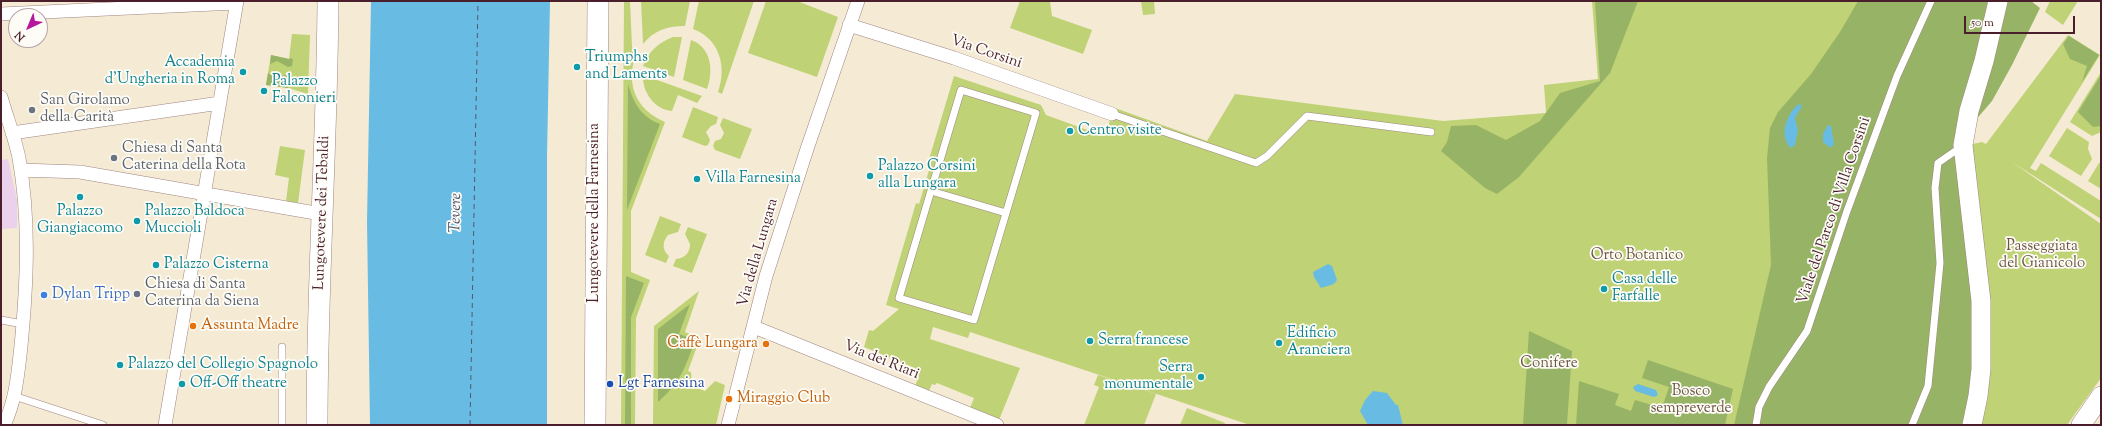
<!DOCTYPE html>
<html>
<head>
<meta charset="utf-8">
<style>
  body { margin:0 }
  #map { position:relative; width:2102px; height:426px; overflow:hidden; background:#f5ebd5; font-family:"Sorts Mill Goudy",serif }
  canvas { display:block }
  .frame { position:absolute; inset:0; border:2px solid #4a1f2b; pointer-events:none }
  .north { position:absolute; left:8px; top:8px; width:40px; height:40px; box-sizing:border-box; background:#fdfcf7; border:1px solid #b5a4a5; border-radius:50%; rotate:224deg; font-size:11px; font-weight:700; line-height:16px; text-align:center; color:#4a1f2b }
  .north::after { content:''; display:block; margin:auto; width:14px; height:18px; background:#b5179e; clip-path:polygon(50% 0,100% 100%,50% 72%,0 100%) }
  .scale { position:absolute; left:1964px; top:16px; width:111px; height:18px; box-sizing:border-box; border:2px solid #4a1f2b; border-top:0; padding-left:5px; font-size:12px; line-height:14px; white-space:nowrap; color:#4a1f2b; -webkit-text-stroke:3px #fdfcf7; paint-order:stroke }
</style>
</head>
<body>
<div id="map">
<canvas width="2102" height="426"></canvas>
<div class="frame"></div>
<div class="north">N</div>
<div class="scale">50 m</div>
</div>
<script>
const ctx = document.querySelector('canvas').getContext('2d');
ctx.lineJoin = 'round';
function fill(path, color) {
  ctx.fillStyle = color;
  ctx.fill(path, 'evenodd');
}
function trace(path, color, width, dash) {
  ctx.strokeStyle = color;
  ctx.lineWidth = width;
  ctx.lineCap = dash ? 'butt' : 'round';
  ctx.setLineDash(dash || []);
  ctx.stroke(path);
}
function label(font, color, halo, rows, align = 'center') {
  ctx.font = font + ' "Sorts Mill Goudy",serif';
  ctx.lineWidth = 3.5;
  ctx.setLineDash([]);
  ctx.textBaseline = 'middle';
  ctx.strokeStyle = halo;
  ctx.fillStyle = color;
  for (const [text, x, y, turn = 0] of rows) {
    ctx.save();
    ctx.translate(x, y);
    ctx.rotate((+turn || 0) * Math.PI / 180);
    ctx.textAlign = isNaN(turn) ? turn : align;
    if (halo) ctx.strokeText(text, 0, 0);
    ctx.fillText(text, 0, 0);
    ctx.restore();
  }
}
const built = new Path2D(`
  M8,159L17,200V228L1,229V160Z`);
const green = new Path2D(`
  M624,1H630L632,47L636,54C625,84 636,110 665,122L631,211V272L650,280L636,318L635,425H621Z
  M641,1H690L685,26C668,26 654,30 643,44Z
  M699,1H754L722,94L718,92C727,67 720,39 693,29Z
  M766,1H797L838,17L817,77L748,53Z
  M1020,1H1050L1052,16L1092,30L1083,54L1010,28Z
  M1141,1H1154L1155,14L1143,15Z
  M1592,1H1918L1742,425H1250L970,332L968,338L933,327L930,339L1020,368L999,420L970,408L974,398L937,383L935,385L932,384L929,391L915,386L919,376L914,373L915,368L864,347L869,330L873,331L899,309L886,305L916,203L919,204L930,167L927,166L954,76L1041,105L1046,115L1104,136L1115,108L1207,141L1235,94L1443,121L1546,113L1544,85L1598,79Z
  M2050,1H2078L2063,25L2045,12Z
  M292,34L310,35L308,94L288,88L266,85L271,55L289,59Z
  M2068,35L2100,55L2030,168L2036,171L2041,163L2101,201V219L2012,162L2101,224V378L2067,425H1979L1968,155L1973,144L1982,142L1986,144Z
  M673,37H682L674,77L643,66C649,51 658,43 673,37Z
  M691,40C711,47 714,70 707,89L683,80Z
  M2101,72V132L2092,136L2070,122Z
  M643,75L702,96L697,103L678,95L672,111C655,110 642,92 643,75Z
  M693,107L718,117L716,124L711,126L706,132L710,140L708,145L705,146L682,137Z
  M723,118L752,129L740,159L715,150L713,146L715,141L721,139L724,133L720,125Z
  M2067,128L2089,142L2088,149L2092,159L2081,176L2049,156Z
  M280,146L305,150L298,203L286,201L289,178L275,175Z
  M2099,163H2101V189L2088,181Z
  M660,216L681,224L678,232L668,235C662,242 662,250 669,256L666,263L645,255Z
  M688,227L707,234L692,273L673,266L676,259C685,258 690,253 690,244L685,234Z
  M699,291L685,332L700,338L688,371L691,372L692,386L705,391L715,381L725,385L716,425H653L654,326Z
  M1098,375L1156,394L1144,425H1084L1099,387L1094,385Z
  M1187,408L1225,423L1224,425H1180Z`);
const forest = new Path2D(`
  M1595,1H1638L1610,73L1519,177L1497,194L1485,188L1441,151L1447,142L1451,126L1476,125L1506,140L1540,121L1560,93L1600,81Z
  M1858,1H2031L2040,8L2012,65L1992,101L1974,122L1973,144L1968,155L1979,425H1734L1771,265L1767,158L1770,128L1778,112L1811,74L1840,32Z
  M2069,36L2099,55L2082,82L2087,66L2070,59L2063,44Z
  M271,55L289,59L291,58L293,60L292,66L288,67L277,61L270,64Z
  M268,73L275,78L286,75L290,81L288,88L266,85Z
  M2101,75V126L2093,127L2078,112Z
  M628,84C633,102 641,117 660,124L627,210Z
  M626,276L644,283L631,317V424H625Z
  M690,304L679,334L695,340C685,368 681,382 658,402V329Z
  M1529,331L1572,351L1567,425H1523Z
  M1648,360L1733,389L1725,425H1576L1579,381L1619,394L1615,405L1631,411L1635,400L1662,408L1669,387L1642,378Z`);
const water = new Path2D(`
  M371,1H550L547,157V425H370L367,222Z
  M1799,104L1802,106L1795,118L1798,130L1795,145L1791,148C1778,136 1787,113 1799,104Z
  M1828,125L1831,126L1834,144L1831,148L1823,142V134Z
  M1328,264L1332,266L1337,280L1334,284L1321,288L1314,277L1313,272Z
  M1638,384L1656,390L1658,395L1654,397L1635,391L1633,387Z
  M1373,391L1387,393L1396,405H1398L1403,425H1368L1360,411L1365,400Z`);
const ferry = new Path2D(`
  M470,425L478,1`);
const lane = new Path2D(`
  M961,90L1036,113L974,320L899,298Z
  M1112,114L1256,163L1267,156L1307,116L1431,132
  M931,191L1006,213
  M1,320L23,324
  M282,347V425
  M14,396L103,425
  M1756,425L1759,407L1769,387L1807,331L1847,211L1897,76L1931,1
  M1912,425L1928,386L1940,263L1935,188L1938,163L1961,147`);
const street = new Path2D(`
  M1,14L236,3
  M849,25L954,58L1112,114
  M1,97C7,118 15,138 19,158C30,220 27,284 21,346C18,373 16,400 4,425
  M12,133L220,103
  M21,170L80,172L321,214
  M754,327L997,425
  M165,425L237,1
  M728,425L766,276L807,149L858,1`);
const secondary = new Path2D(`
  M1972,425L1978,396L1981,369V301L1963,145L1969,111L1984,61L1998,1
  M2081,425L2101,396`);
const primary = new Path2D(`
  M317,425C317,284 327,142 328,1
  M595,425L598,1`);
const markers = [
  [577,67,4,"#0f9aa8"],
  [243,72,4,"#0f9aa8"],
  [264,91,4,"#0f9aa8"],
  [32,110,4,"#6b7280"],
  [1070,131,4,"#0f9aa8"],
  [114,158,4,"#6b7280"],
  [870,176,4,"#0f9aa8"],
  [697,179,4,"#0f9aa8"],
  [80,197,4,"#0f9aa8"],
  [137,221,4,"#0f9aa8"],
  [156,265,4,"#0f9aa8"],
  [1604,289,4,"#0f9aa8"],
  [137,294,4,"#6b7280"],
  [44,295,4,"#3f7fe0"],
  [193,326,4,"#e8710a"],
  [1090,341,4,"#0f9aa8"],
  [1279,343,4,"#0f9aa8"],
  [766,344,4,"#e8710a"],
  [120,365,4,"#0f9aa8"],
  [1201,377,4,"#0f9aa8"],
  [182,384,4,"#0f9aa8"],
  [610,384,4,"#1a4fb4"],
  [729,399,4,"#e8710a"]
];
const streetNames = [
  ["Via Corsini",986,53,19],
  ["Viale del Parco di Villa Corsini",1835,211,-71],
  ["Lungotevere dei Tebaldi",323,213,-88],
  ["Lungotevere della Farnesina",595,213,-90],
  ["Via della Lungara",759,253,-74],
  ["Via dei Riari",881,361,22]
];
const cultureNames = [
  ["Triumphs",585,58],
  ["and Laments",585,75],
  ["Accademia",235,63,"right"],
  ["d'Ungheria in Roma",235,80,"right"],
  ["Palazzo",272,82],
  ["Falconieri",272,99],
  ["Centro visite",1078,131],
  ["Palazzo Corsini",878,167],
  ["alla Lungara",878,184],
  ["Villa Farnesina",705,179],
  ["Palazzo",80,212,"center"],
  ["Giangiacomo",80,229,"center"],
  ["Palazzo Baldoca",145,212],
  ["Muccioli",145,229],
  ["Palazzo Cisterna",164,265],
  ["Casa delle",1612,280],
  ["Farfalle",1612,297],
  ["Edificio",1287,334],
  ["Aranciera",1287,351],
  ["Serra francese",1098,341],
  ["Palazzo del Collegio Spagnolo",128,365],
  ["Serra",1193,368,"right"],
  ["monumentale",1193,385,"right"],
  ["Off-Off theatre",190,384]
];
const worshipNames = [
  ["San Girolamo",40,101],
  ["della Carità",40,118],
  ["Chiesa di Santa",122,149],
  ["Caterina della Rota",122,166],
  ["Chiesa di Santa",145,285],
  ["Caterina da Siena",145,302]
];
const parkNames = [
  ["Passeggiata",2042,247],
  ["del Gianicolo",2042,264],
  ["Orto Botanico",1637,256],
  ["Conifere",1549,364],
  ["Bosco",1691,392],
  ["sempreverde",1691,409]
];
const shopNames = [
  ["Dylan Tripp",52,295]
];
const foodNames = [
  ["Assunta Madre",201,326],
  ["Caffè Lungara",758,344,"right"],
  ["Miraggio Club",737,399]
];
const transitNames = [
  ["Lgt Farnesina",618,384]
];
const waterNames = [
  ["Tevere",457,213,-89]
];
fill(built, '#ebd1eb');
fill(green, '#bfd275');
fill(forest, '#97b466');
fill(water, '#68bce4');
trace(ferry, '#54566c', 1, [5, 4]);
trace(lane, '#a08580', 8);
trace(street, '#a08580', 14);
trace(secondary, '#a08580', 20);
trace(primary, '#a08580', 22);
trace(lane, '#fff', 7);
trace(street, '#fff', 13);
trace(secondary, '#fff', 19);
trace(primary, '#fff', 21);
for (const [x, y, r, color] of markers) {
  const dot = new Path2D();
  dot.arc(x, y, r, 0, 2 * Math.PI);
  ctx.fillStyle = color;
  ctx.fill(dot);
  trace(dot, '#fdfcf7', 1.5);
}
label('15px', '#4a1f2b', '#fdfcf7', streetNames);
label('15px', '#0d838f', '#fdfcf7', cultureNames, 'left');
label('15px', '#5b616d', '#fdfcf7', worshipNames, 'left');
label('15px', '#6d5541', '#fdfcf7', parkNames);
label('15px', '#366cbe', '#fdfcf7', shopNames, 'left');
label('15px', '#c56008', '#fdfcf7', foodNames, 'left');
label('15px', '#164399', '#fdfcf7', transitNames, 'left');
label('italic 16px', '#54566c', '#fdfcf7', waterNames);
</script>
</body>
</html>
